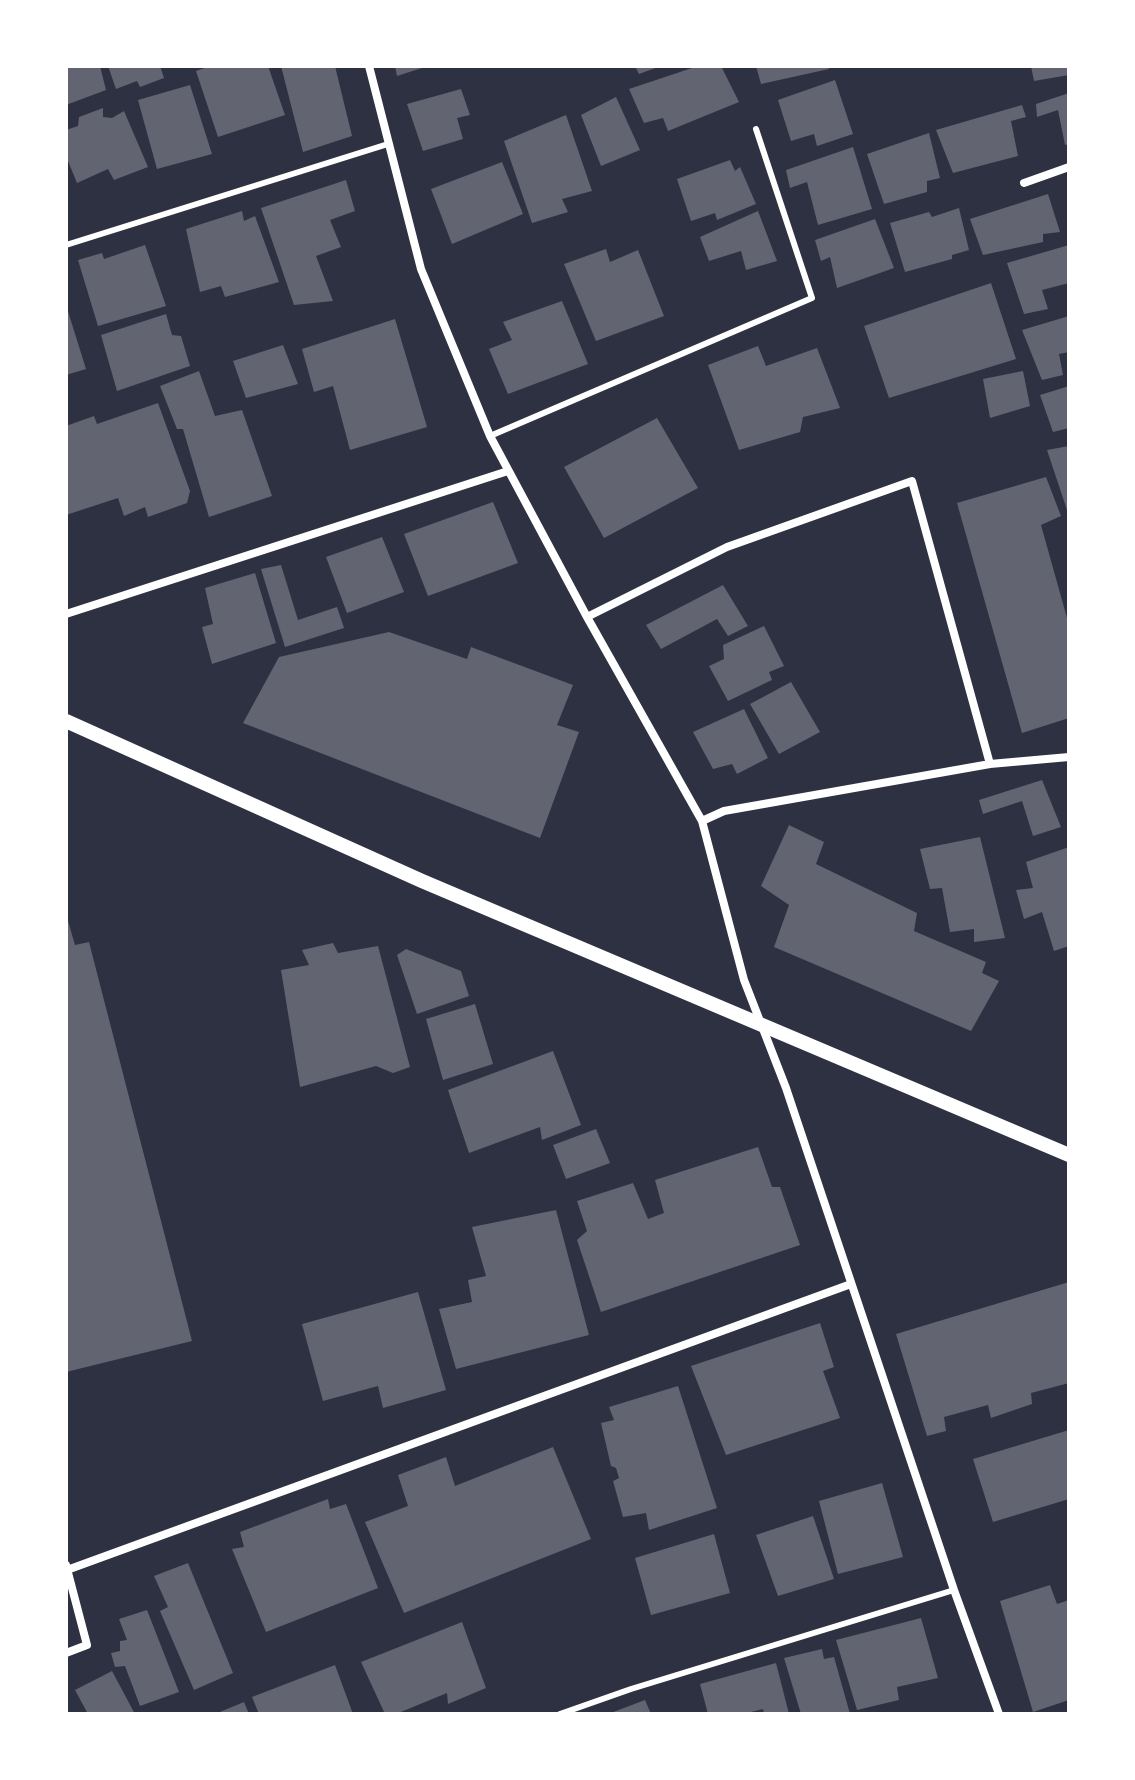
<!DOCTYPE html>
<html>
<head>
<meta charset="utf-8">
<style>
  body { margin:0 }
  #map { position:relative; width:1135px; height:1780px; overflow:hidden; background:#2d3142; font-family:Ubuntu,sans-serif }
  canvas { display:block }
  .frame { position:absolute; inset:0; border:68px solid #fff; pointer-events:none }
</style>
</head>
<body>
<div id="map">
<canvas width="1135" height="1780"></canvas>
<div class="frame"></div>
</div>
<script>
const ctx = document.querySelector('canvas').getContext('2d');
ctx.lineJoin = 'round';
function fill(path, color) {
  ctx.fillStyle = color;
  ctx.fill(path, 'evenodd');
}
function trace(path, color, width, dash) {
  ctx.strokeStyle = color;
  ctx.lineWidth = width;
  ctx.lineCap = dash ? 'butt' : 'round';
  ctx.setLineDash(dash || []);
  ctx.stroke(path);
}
const building = new Path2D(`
  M66,66H100L106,90L66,105Z
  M108,66H160L164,78L140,87L137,81L116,89Z
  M210,66H268L285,115L218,137L196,71Z
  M281,66H335L352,136L303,152Z
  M395,66H425V67L397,76Z
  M635,66H661L639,74Z
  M698,66H721L739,102L668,131L663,118L644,123L629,89Z
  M756,66H828L829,69L761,84Z
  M1031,66H1069V75L1034,81Z
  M835,80L853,134L817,146L814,134L791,141L778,100Z
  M190,85L212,154L157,169L138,100Z
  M461,89L470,115L457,118L463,139L423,151L407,104Z
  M1069,93V144L1065,145L1058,110L1037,117L1036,104Z
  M616,97L640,150L601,166L581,115Z
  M1022,105L1026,117L1011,121L1018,156L953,173L936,130Z
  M103,108V117L112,118L124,111L148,167L114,180L108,169L77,183L66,156V130L78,126L79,117Z
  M566,115L592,191L562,199L568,212L532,223L504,141Z
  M929,133L940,178L927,181V192L884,204L867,154Z
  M853,147L872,209L818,225L807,182L790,188L786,170Z
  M730,160L735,171L740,167L756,204L717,220L715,213L691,221L677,179Z
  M502,162L523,214L452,244L431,189Z
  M346,180L355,211L330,220L341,247L316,256L333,301L294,305L261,208Z
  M1048,194L1060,232L1043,234V242L983,255L970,219Z
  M959,208L969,250L952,255V259L905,272L890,223L929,212L932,217Z
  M242,211L244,221L255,216L279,282L225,297L221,286L200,292L186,229Z
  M758,211L777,261L746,270L741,251L709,261L700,237Z
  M875,219L894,268L837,288L830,257L821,261L815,240Z
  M145,245L166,306L98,326L78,260L102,253L104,259Z
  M1069,245V283L1042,290L1048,309L1024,314L1007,263Z
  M606,249L610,262L638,250L664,316L596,341L564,264Z
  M991,283L1016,359L889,398L864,326Z
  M562,301L588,364L508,394L489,349L512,340L503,322Z
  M66,305L86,369L66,375Z
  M166,314L172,335L181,336L190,366L117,391L101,335Z
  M1069,316V352L1059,354L1063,375L1042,380L1022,330Z
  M395,319L427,427L350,450L333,386L314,392L302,349Z
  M283,345L298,384L246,398L233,361Z
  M758,346L766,366L817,348L840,408L803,417L800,432L739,450L708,365Z
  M199,371L215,416L242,410L272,496L209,517L183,429H177L160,386Z
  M1023,371L1030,406L990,418L983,379Z
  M1069,386V428L1053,432L1040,395Z
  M158,403L190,491L187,503L148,517L145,507L124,516L118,498L66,515V426L94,416L97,424Z
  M657,418L698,488L604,538L564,467Z
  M1069,446V513H1068L1047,450Z
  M1046,477L1061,516L1041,525L1067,618H1069V718L1022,733L957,503Z
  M493,502L518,563L428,596L404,534Z
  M382,537L404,592L347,613L326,557Z
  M281,565L298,620L337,607L344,628L285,647L261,569Z
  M255,573L276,643L212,664L202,627L213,624L205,588Z
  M723,585L748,626L728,636L717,619L661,649L646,625Z
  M764,626L784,666L769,672L772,680L728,701L709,666L724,659L723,645Z
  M389,632L467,659L471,647L573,685L557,725L579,732L540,838L243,723L279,657Z
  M791,682L820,732L779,754L750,704Z
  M744,709L768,758L737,774L732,764L713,769L693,732Z
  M1042,780L1061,827L1033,836L1022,801L983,814L979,800Z
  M789,825L824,842L816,864L917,913L914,931L986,962L982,973L999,981L971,1031L774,947L789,905L761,886Z
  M980,837L1005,938L974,942V929L950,932L942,888L930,889L920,849Z
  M1069,847V946L1054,951L1042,912L1024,919L1016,890L1033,888L1026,862Z
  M66,914L75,945L89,942L192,1341L66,1372Z
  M333,943L338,953L378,946L410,1067L393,1073L376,1066L300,1087L281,970L309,965L302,950Z
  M406,949L461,971L469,996L417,1014L397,955Z
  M475,1004L493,1064L443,1080L426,1019Z
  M553,1051L581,1125L542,1140L540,1127L469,1153L448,1090Z
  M596,1129L610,1163L566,1179L553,1145Z
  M758,1147L772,1187H780L800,1245L601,1312L577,1240L587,1231L577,1201L633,1183L648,1219L664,1213L655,1180Z
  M556,1210L589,1335L456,1369L439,1309L472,1302L468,1280L486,1276L472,1227Z
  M1069,1282V1383L1031,1393L1032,1404L991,1418L988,1405L944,1417L946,1431L927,1436L896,1334Z
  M418,1292L446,1390L383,1408L378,1386L323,1401L302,1324Z
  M820,1323L834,1367L823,1371L840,1418L726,1455L691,1366Z
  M678,1386L717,1508L649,1530L646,1513L623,1517L613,1481L619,1478L616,1468L611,1466L601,1423L614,1420L609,1407Z
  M1069,1430V1499L993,1522L973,1459Z
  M553,1447L591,1539L404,1613L365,1522L408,1506L398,1475L446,1457L455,1486Z
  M882,1483L903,1557L838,1574L819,1501Z
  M328,1499L330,1509L346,1504L378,1588L266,1632L232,1549L244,1547L240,1532Z
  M813,1516L834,1579L778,1596L756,1535Z
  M714,1534L730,1593L651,1615L635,1558Z
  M188,1563L233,1673L194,1690L160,1611L168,1607L154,1576Z
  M1050,1585L1057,1604L1069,1600V1700L1033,1712L1000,1601Z
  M147,1610L179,1692L140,1706L125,1666L115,1667L111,1653L120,1651V1641L127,1640L119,1619Z
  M921,1618L938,1678L897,1687L899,1700L857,1710L836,1640Z
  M462,1622L486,1688L448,1704L447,1693L396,1714H385L361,1662Z
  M822,1649L824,1659L834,1657L850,1714H801L784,1658Z
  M776,1663L789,1714H764L763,1709L743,1714H708L700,1684Z
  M335,1665L353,1714H259L252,1697Z
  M112,1671L135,1714H88L75,1690Z
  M645,1700L651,1714H608Z
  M244,1702L249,1714H215Z`);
const service = new Path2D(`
  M66,245L388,144
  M490,436L812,298L756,129
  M560,1714L631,1689L954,1590`);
const minor = new Path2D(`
  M369,66L421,269L490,436L587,617L702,821L744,980L786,1088L954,1590L999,1714
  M1024,183L1069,167
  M66,614L508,471
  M587,617L727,547L912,481L990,764
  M702,821L724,811L990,764L1069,757
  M66,1565L87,1645L66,1653
  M67,1570L851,1284`);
const tertiary = new Path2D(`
  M66,721L422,881L1069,1155`);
fill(building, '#626471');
trace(service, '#fff', 6);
trace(minor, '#fff', 8);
trace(tertiary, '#fff', 14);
</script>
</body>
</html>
